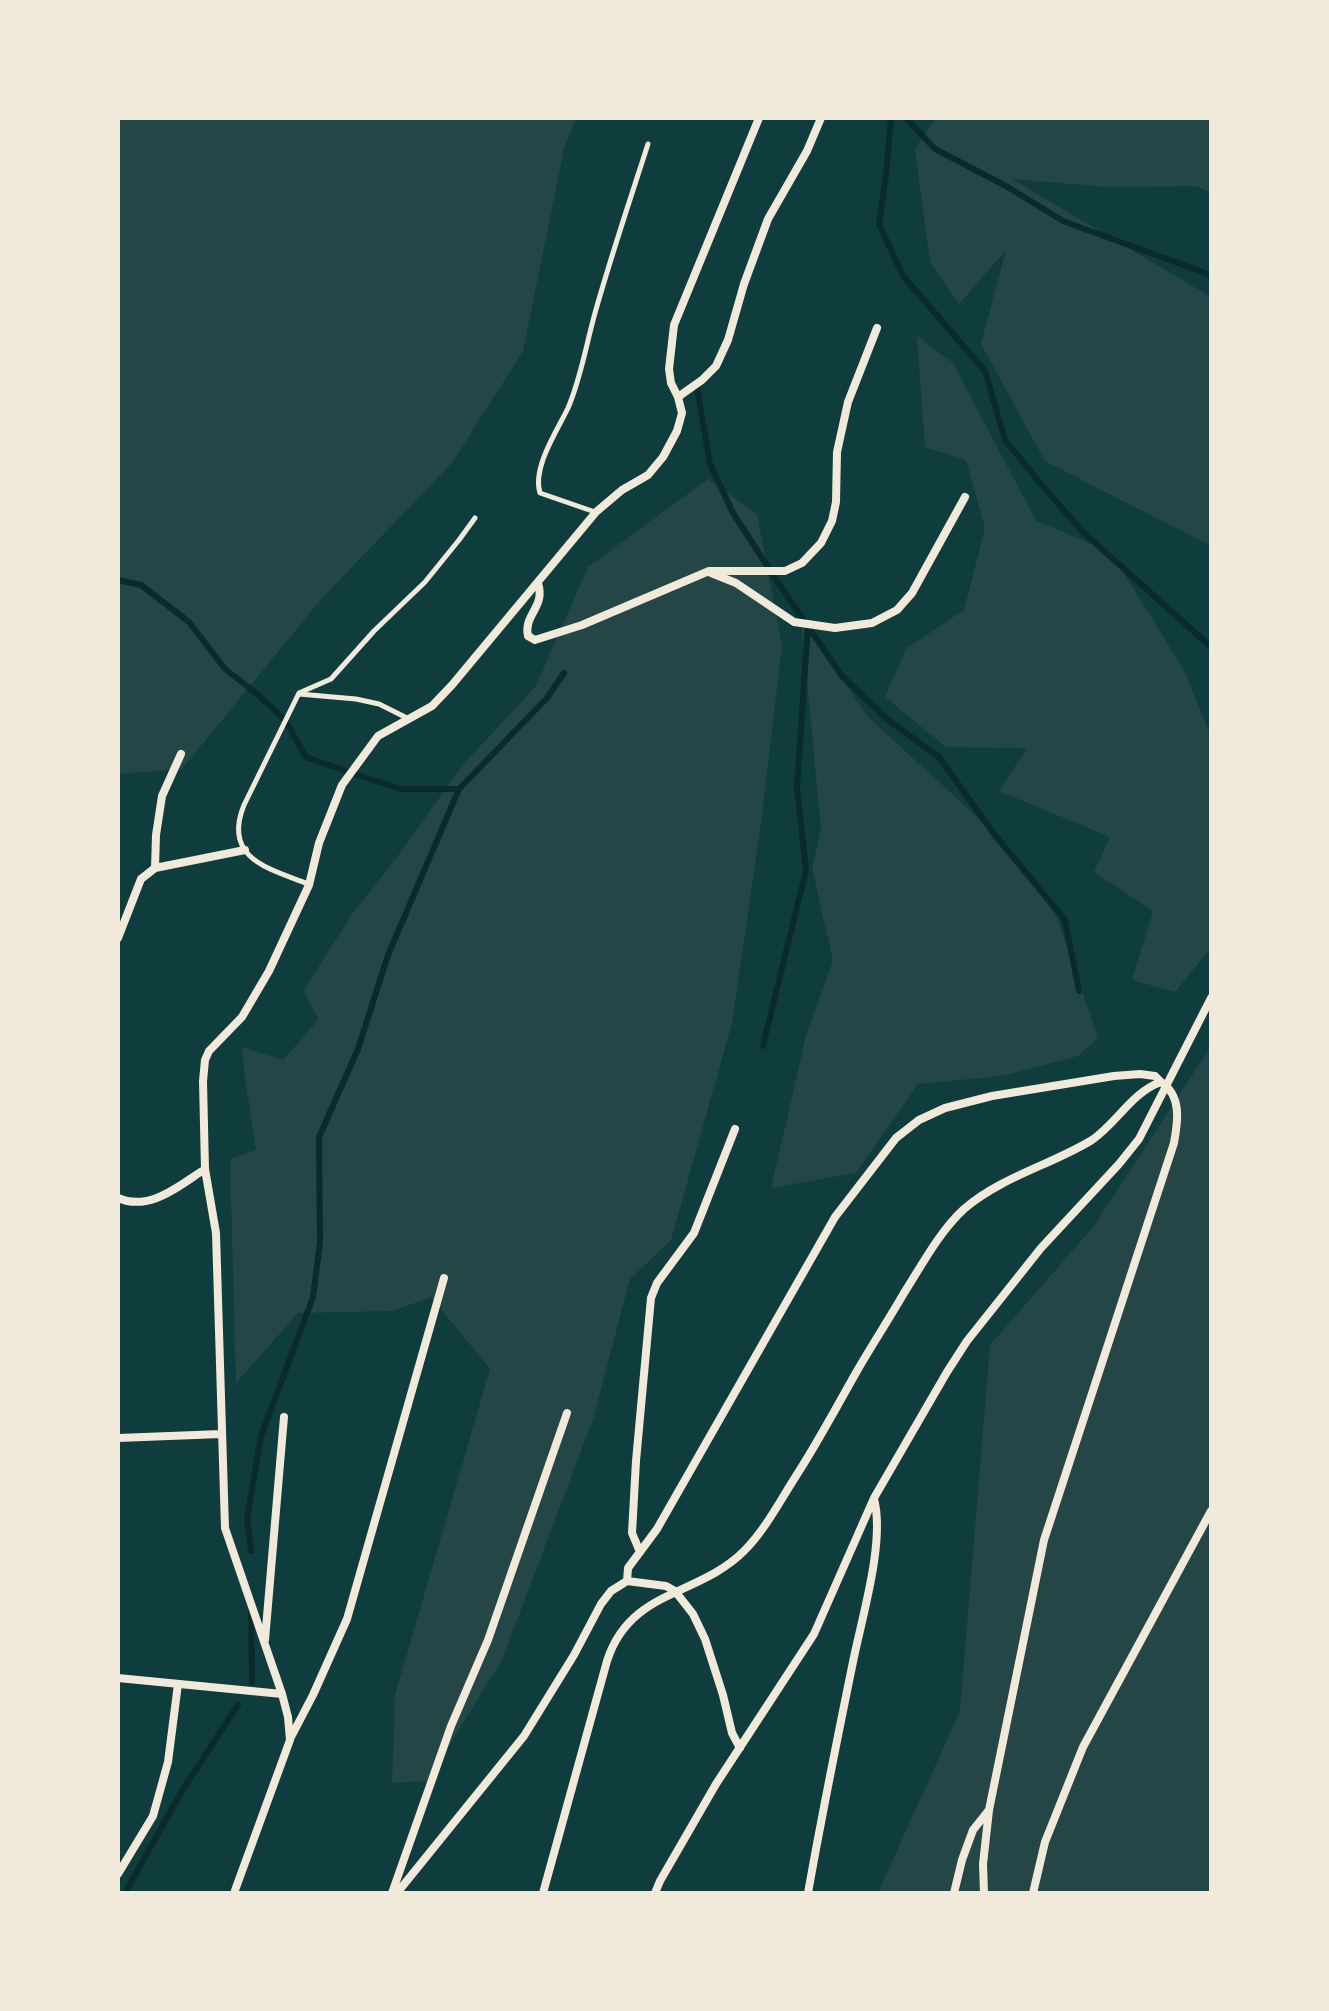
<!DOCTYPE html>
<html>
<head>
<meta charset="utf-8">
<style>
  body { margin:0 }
  #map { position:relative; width:1329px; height:2011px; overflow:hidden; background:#0f3d3e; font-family:"Noto Sans",sans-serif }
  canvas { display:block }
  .frame { position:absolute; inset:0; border:120px solid #f1e9da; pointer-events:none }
</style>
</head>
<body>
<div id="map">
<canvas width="1329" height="2011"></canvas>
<div class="frame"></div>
</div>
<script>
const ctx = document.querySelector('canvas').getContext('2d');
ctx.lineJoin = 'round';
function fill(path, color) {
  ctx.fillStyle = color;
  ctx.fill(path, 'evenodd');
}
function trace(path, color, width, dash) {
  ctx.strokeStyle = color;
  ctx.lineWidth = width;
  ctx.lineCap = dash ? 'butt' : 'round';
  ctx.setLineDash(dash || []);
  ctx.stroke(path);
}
const green = new Path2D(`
  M118,118H576L564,149L523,351L452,463L323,597L182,769L118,774Z
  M936,118H1211V193L1197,186L1108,187L1012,179L1211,297V546L1045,461L981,344L1006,250L959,304L930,262L915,149Z
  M917,336L953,363L1036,521L1110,551L1184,670L1211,736V948L1175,992L1132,980L1153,911L1094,872L1110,837L999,791L1027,748L946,747L885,697L906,649L964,610L985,528L966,460L925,447Z
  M708,479L757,514L782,646L761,823L732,1023L671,1240L630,1279L593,1419L502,1660L427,1781L392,1783L395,1695L490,1369L431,1297L393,1311L298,1313L236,1383L230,1159L256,1150L244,1071L242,1047L283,1060L319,1019L303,991L353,913L397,857L462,766L536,686L588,567Z
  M801,618L868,717L976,816L1050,897L1098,1038L1078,1056L1002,1076L918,1084L856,1173L771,1188L806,1036L833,960L812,868L821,829Z
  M1211,1046V1893H878L960,1711L990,1345L1094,1226Z`);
const stream = new Path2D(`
  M891,118L886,175L879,224L903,276L985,371L1005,440L1045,489L1083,532L1211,647
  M906,118L935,149L1006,186L1063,221L1208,274L1211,277
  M697,388L710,464L733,513L777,581L842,676L888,720L939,757L994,834L1065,920L1079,991
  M118,580L141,585L189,622L225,669L256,693L285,720L306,757L351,773L400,789H459
  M763,1046L806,870L797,788L808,624
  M251,1551L247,1519L261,1436L313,1297L320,1242L319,1137L358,1049L388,955L459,789L547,698L564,673
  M251,1609L252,1682
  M125,1893L183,1789L238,1705`);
const service = new Path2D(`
  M595,512L540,493C532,468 557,431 568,408C581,378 586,345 595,313C611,256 630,200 648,144
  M299,694L356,699L379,704L409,719
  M308,884C270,869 222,859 244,805L299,693L331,679L374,631L425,582L459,540L475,518`);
const minor = new Path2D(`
  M678,397L702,380L716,366L728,340L744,284L768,219L807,151L821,118
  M711,573L736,583L794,622L835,628L872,623L897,610L912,593L965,497
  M538,583C546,607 523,615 528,636L535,640L582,625L709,571H785L802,563L821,543L832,521L836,502L837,452L848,402L877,328
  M155,868L156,835L162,796L181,754
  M118,938L141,879L155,868L245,850
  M118,1198C150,1212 180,1185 205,1169
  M118,1438L221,1434
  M640,1552L632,1533L636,1461L651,1298L657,1283L694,1233L735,1129
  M627,1581L628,1568L657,1529L835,1217L896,1138L919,1120L945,1108L992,1096L1114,1076L1140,1074L1155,1076L1161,1082
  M265,1640L284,1417
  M118,1678L282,1694
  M290,1739L313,1695L347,1619L444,1278
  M118,1874L153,1816L168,1762L178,1684
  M234,1893L290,1740L288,1717L282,1694L225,1528L216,1233L205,1169L203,1081L205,1060L209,1051L242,1017L269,971L309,885L319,843L342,785L378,736L432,706L452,685L596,512L622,490L648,475L663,457L677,431L682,413L678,397L671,383L669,369L674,325L759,118
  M392,1893L451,1726L488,1640L567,1413
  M397,1893L524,1736L574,1655L601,1604L611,1591L627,1581L666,1586L675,1591L693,1614L705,1639L723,1695L732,1733L740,1748
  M543,1893L607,1661C630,1589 698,1597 744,1551C765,1530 780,1501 796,1476C818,1442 837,1406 857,1371C872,1345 889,1319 904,1293C922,1265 939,1232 964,1209C1001,1177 1051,1165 1092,1140C1117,1123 1132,1092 1161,1082C1182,1096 1178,1121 1174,1143L1044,1540L989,1810L983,1864L984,1893
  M655,1893L660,1881L716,1784L814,1634L874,1498L947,1372L967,1341L1041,1248L1119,1164L1139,1139L1211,998
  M808,1893C822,1814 838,1735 854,1657C863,1614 885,1540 874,1499
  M954,1893L962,1860L973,1830L989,1810
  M1033,1893L1045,1842L1083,1747L1211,1511`);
fill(green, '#244646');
trace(stream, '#0a2a2b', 6);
trace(service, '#f1e9da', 5);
trace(minor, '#f1e9da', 8);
</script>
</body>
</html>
